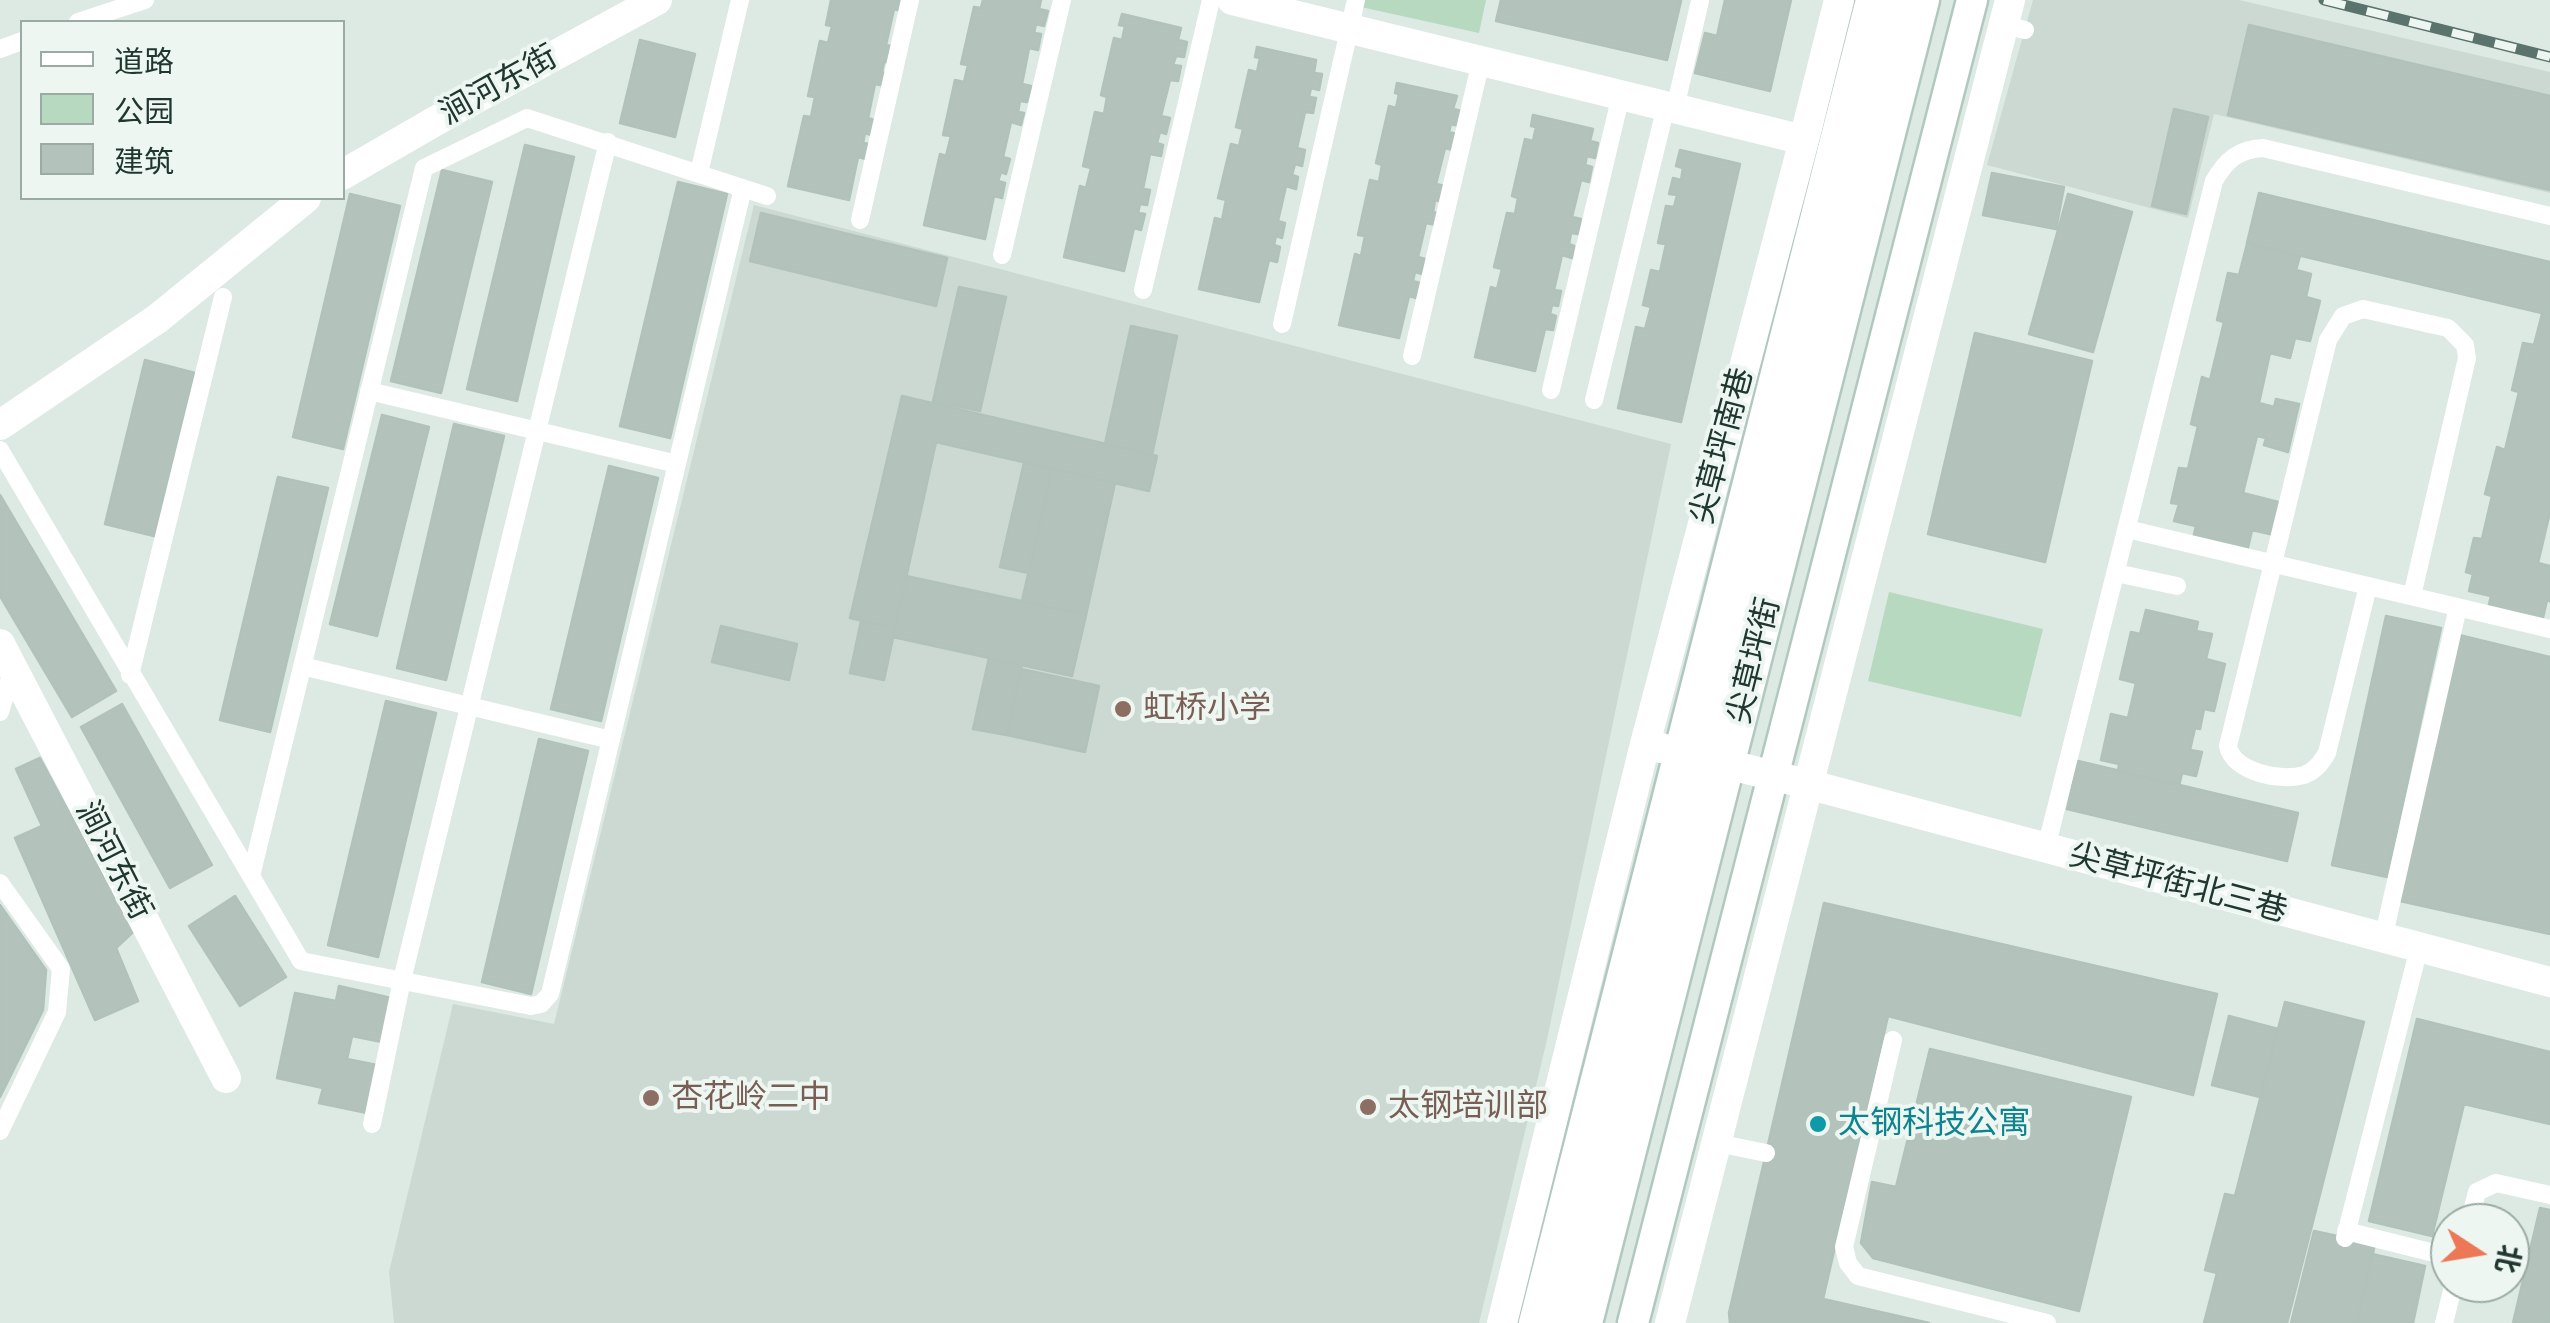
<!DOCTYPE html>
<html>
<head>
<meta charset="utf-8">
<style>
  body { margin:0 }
  #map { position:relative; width:2550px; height:1323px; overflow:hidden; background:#dde9e3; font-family:Arial,"Noto Sans SC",sans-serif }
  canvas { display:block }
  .legend { position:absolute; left:20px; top:20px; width:325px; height:180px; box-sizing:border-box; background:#edf6f1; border:2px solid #9baaa4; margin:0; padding:12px 18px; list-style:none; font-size:30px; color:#203730 }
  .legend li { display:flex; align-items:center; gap:20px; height:50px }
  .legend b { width:50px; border:2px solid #9baaa4 }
  .north { position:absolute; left:2430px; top:1203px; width:100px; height:100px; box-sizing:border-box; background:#edf6f1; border:2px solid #9baaa4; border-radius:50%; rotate:102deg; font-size:28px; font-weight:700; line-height:40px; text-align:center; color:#203730 }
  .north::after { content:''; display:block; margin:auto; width:35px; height:45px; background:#ec7858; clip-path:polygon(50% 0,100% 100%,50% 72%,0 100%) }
</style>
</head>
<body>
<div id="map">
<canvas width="2550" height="1323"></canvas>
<ul class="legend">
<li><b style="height:12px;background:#fff"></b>道路</li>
<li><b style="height:28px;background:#b6d9bf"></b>公园</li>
<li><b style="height:28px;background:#b3c3bc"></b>建筑</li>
</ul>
<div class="north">北</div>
</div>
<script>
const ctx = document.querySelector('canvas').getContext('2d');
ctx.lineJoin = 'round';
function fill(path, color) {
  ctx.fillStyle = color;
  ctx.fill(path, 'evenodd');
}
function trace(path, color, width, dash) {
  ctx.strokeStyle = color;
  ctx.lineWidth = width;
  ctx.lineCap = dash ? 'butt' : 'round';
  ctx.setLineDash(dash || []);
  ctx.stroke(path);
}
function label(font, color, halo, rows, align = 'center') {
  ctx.font = font + ' Arial,"Noto Sans SC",sans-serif';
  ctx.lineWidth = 8;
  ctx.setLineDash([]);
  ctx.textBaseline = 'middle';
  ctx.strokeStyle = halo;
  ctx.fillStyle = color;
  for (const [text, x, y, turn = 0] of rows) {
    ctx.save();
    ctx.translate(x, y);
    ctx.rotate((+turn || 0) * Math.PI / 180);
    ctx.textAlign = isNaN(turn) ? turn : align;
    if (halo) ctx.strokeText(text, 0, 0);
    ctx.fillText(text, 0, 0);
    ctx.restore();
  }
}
const built = new Path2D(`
  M2033,0H2239L2550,72V193L2214,114L2188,218L1987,165Z
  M754,205L1671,444L1546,1044L1479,1323H394L389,1272L453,1004L554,1024Z`);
const green = new Path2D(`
  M1363,0H1486L1479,33L1361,7Z
  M1889,592L2043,629L2021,717L1868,681Z`);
const building = new Path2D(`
  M831,0H905L902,11L894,9L886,45L895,47L891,63L884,62L882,72L888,74L885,86L875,84L868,118L874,120L871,135L865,133L863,143L869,144L866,159L858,157L849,200L788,186L804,116L811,117L815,97L808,96L820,41L828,43L832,26L826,25Z
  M983,0H1041L1039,9L1048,11L1044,26L1036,24L1034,33L1041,34L1038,50L1029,48L1022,84L1031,86L1027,102L1020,101L1018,112L1024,113L1021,125L1011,122L1003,157L1010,159L1006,174L1001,172L998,181L1005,183L1002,198L994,196L985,239L924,225L940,154L946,156L951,136L943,135L955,80L964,82L968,65L961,64L974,7L981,8Z
  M1501,0H1676L1681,1L1667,60L1496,21Z
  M1725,0H1791L1770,91L1695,73L1705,33L1717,36Z
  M1122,14L1181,28L1178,40L1187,42L1184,57L1176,56L1173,65L1181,66L1178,81L1170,80L1161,116L1170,118L1166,134L1160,132L1157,143L1163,145L1161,156L1150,154L1143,189L1150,190L1147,205L1140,204L1138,213L1145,214L1141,230L1134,228L1124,271L1064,257L1080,186L1086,188L1091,168L1083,166L1095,112L1104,114L1107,97L1101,95L1114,38L1122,40L1125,26L1119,25Z
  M2249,25L2550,96V190L2228,115Z
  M640,40L695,54L675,137L620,123Z
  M1257,47L1316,60L1314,73L1322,74L1319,90L1311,88L1309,97L1316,98L1313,113L1305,112L1297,148L1305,150L1302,166L1295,164L1292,175L1298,177L1296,189L1286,186L1278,221L1285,223L1282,238L1276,236L1274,245L1280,247L1277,262L1269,260L1259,302L1199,289L1215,218L1222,220L1226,200L1218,198L1231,144L1239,146L1243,129L1236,127L1249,70L1257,72L1260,58L1255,57Z
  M1397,83L1457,96L1453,109L1462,111L1459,126L1451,124L1449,132L1456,134L1453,150L1445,148L1436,184L1445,186L1442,202L1435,200L1433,212L1438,213L1436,225L1426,223L1418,257L1425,259L1422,274L1415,272L1413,281L1420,283L1416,298L1409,296L1399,338L1339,325L1355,254L1361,256L1365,236L1358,235L1370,180L1379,182L1382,165L1376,163L1389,106L1396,108L1399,94L1395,93Z
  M2174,109L2208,117L2186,214L2152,206Z
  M1533,115L1593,129L1590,141L1598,143L1595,158L1587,156L1585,165L1592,167L1589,182L1581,180L1572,217L1581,219L1578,234L1571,233L1569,244L1574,246L1572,258L1562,255L1554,290L1561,291L1558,306L1552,305L1550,314L1556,316L1553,330L1545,329L1535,371L1475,357L1491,287L1497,289L1502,269L1494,267L1507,213L1515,214L1518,198L1512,196L1525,139L1533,141L1536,127L1531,126Z
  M525,145L574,157L517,401L467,389Z
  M1680,150L1740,164L1681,422L1618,408L1636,327L1645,329L1651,307L1643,305L1651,270L1660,272L1666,244L1658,243L1666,206L1674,207L1677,195L1669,194L1673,178L1681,180L1683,168L1676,166Z
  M442,170L492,182L441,393L391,381Z
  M1992,173L2064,187L2056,229L1983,215Z
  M678,182L727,194L670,438L620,426Z
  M2259,193L2550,262V315L2247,243Z
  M350,194L400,206L343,449L293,437Z
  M2068,194L2132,212L2093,352L2029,334Z
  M761,213L947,258L936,306L750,261Z
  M2247,244L2300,256L2296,270L2311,274L2306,297L2320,301L2310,341L2295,338L2290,358L2270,353L2259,403L2274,407L2276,399L2299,404L2288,452L2264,445L2266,438L2257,436L2243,493L2282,503L2274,535L2252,530L2247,552L2193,539L2196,526L2174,521L2179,504L2171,503L2179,468L2188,469L2198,426L2191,424L2202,377L2210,380L2224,322L2217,320L2228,273L2239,275Z
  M959,287L1006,297L980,411L933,401Z
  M2542,314L2550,316V512L2538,563L2550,566V601L2547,600L2542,622L2488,609L2491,596L2469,591L2473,574L2466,572L2474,538L2482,539L2492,496L2485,494L2497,447L2505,450L2519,392L2512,390L2523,343L2534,345Z
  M1131,326L1177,336L1152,455L1105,444Z
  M1975,333L2092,361L2045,562L1928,534Z
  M145,360L195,373L154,536L105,524Z
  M902,396L1157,456L1149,491L936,442L895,628L850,618Z
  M382,415L429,427L377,636L330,624Z
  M454,424L504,436L446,680L397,668Z
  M1024,463L1052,469L1029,573L1000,567Z
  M609,466L658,478L601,721L551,709Z
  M1052,469L1115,483L1086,615L1022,601Z
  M278,477L328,488L270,732L220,720Z
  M0,495L116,691L72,717L0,596Z
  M906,576L1086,615L1072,676L893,637Z
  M2146,610L2198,622L2196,631L2212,634L2206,659L2225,664L2214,711L2204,709L2200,729L2195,728L2190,750L2202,752L2196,776L2182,773L2179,786L2118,772L2119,764L2101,760L2111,714L2128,718L2136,683L2120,679L2131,632L2140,634Z
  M2386,616L2441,628L2387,877L2332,865Z
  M861,621L895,628L884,680L850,673Z
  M721,626L797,644L789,680L712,662Z
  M2459,635L2550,657V934L2400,901Z
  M989,658L1022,665L1007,735L973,729Z
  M1021,669L1099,686L1085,752L1007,735Z
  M386,701L436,713L378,957L328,945Z
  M122,704L212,865L170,888L81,727Z
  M539,739L588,751L531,994L482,982Z
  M40,758L133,932L116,948L138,1001L95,1020L15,838L42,826L16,769Z
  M2078,761L2298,813L2287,861L2067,809Z
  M235,896L286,977L240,1006L189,926Z
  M1824,903L2217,994L2193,1095L1888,1016L1823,1299L1929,1323H1730L1729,1313Z
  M0,905L46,970L43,1010L0,1097Z
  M339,986L391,998L382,1042L352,1036L347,1059L377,1065L367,1113L319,1103L323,1088L277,1078L295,993L336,1001Z
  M2285,1002L2364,1022L2287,1323H2204L2217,1273L2205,1270L2225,1194L2235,1196Z
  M2229,1016L2278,1029L2260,1097L2212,1085Z
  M2417,1019L2550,1052V1124L2464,1104L2432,1236L2369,1221Z
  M1930,1049L2131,1097L2079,1311L1873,1258L1861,1243L1872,1182L1896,1187Z
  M2540,1208L2550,1210V1323H2513Z
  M2314,1231L2375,1244L2357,1323H2291Z
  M2372,1254L2425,1266L2413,1323H2357Z`);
const lane = new Path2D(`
  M78,22L145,0
  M2004,25L2025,30
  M0,49L22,41
  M1675,108L1700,1
  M699,173L740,0
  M860,220L910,0
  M1002,255L1062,0
  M1143,290L1211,0
  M1282,324L1356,0
  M1412,356L1481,61
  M1551,390L1621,95
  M369,391L677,464
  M1594,400L1666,106
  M0,450L301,961L531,1006L541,1004L550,994L743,188
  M2127,529L2550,629
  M2116,573L2177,586
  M2368,586L2327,753C2321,763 2315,771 2304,775C2281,782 2233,772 2228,746L2328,340L2343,316L2363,309L2448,328L2465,345L2467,358L2412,596
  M302,666L611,740
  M130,675L223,297
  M0,712L13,668
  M2046,848L2214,181C2226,160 2239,149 2263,148L2550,216
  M251,876L424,168L527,118L767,196
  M0,883L61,969L57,1012L0,1131
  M2383,939L2458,607
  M1893,1040L1844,1247L1848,1263L1858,1276L2047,1323
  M372,1124L402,980L608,142
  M1717,1143L1766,1153
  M2469,1223L2477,1192L2496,1183L2550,1195
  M2346,1231L2450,1257
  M2345,1238L2419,948
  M2444,1323L2454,1283`);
const street = new Path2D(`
  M1232,0L1804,140L1645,744L1502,1323
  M1804,140L1839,0
  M342,175L458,108L657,0
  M0,425L157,319L306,198
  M0,644L226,1078
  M1807,784L2550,982
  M1670,1323L2010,0`);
const secondary = new Path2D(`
  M1534,1323L1871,0
  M1564,1323L1898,0
  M1587,1323L1924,0
  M1633,1323L1972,0`);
const rail = new Path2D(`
  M2324,0L2550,57`);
const streetBridge = new Path2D(`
  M1645,744L1807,784`);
const markers = [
  [1123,709,10,"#8d6e63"],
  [651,1098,10,"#8d6e63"],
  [1368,1107,10,"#8d6e63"],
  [1818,1124,10,"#0f9aa8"]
];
const streetNames = [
  ["涧河东街",499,86,-29],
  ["尖草坪南巷",1723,446,-75],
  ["尖草坪街",1755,661,-76],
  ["涧河东街",113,861,63],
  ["尖草坪街北三巷",2178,884,15]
];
const educationNames = [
  ["虹桥小学",1143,709],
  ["杏花岭二中",671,1098],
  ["太钢培训部",1388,1107]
];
const cultureNames = [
  ["太钢科技公寓",1838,1124]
];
fill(built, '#ccd8d2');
fill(green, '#b6d9bf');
fill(building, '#b3c3bc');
trace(building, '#b0c2ba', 2.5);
trace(secondary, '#b1c8bf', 35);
trace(lane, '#fff', 18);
trace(street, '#fff', 30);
trace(secondary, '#fff', 30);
trace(rail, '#5a736c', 11);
trace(rail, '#edf6f1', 8, [22]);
trace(streetBridge, '#fff', 30);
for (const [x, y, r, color] of markers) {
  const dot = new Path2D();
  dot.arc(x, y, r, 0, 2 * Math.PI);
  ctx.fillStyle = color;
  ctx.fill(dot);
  trace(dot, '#edf6f1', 4);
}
label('32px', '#203730', '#edf6f1', streetNames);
label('32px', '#785e54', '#edf6f1', educationNames, 'left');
label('32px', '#0d838f', '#edf6f1', cultureNames, 'left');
</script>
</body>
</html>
